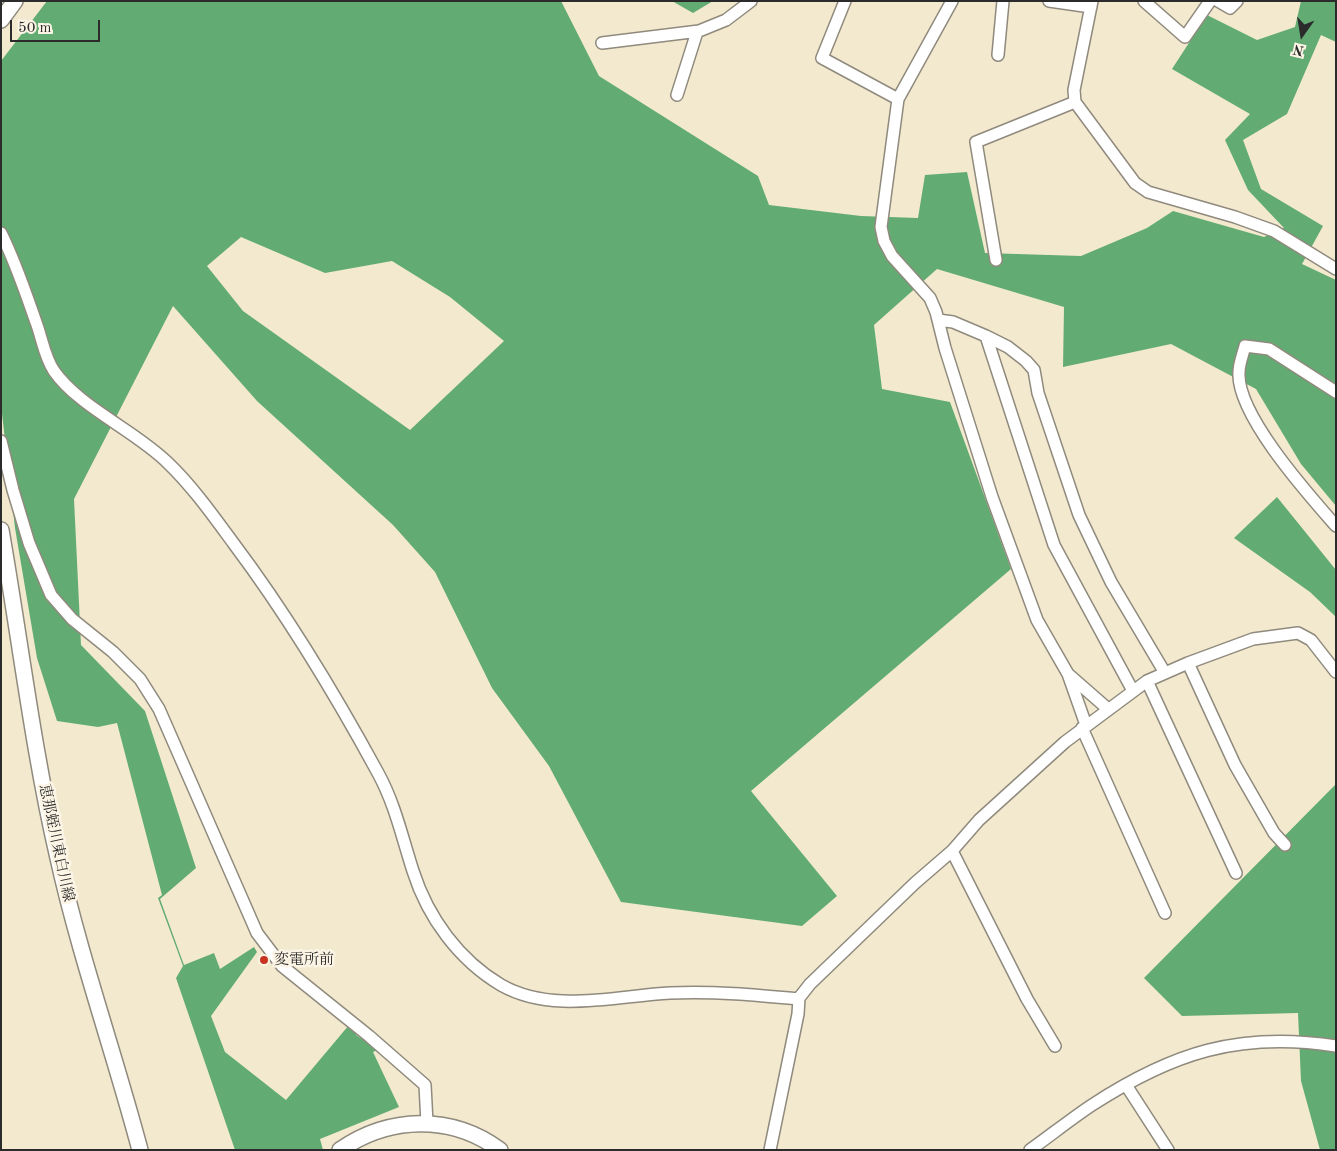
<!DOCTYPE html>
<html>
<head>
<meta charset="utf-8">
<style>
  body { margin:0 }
  #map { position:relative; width:1337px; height:1151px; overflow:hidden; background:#f3e9cf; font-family:"Old Standard TT",serif }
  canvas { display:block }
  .frame { position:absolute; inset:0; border:2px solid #2b2b2b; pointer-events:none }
  .north { position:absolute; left:1277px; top:10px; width:50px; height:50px; -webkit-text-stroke:4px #fcf5e5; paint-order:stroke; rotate:193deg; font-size:14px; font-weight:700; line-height:20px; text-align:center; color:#2b2b2b }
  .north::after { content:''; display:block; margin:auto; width:18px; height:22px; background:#2b2b2b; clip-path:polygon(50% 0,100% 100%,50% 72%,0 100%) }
  .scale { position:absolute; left:10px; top:20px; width:90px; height:22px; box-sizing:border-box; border:2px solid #2b2b2b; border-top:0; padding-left:6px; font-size:15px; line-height:18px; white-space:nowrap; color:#2b2b2b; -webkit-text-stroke:4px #fcf5e5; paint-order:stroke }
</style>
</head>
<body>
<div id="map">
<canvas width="1337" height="1151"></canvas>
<div class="frame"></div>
<div class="north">N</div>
<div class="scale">50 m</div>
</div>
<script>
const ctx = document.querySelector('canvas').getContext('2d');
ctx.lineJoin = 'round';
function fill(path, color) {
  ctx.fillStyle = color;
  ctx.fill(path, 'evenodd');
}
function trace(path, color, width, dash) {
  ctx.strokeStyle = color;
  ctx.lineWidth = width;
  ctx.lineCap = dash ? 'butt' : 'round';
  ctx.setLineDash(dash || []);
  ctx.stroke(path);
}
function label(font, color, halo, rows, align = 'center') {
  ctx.font = font + ' "Old Standard TT","Noto Serif JP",serif';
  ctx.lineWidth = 5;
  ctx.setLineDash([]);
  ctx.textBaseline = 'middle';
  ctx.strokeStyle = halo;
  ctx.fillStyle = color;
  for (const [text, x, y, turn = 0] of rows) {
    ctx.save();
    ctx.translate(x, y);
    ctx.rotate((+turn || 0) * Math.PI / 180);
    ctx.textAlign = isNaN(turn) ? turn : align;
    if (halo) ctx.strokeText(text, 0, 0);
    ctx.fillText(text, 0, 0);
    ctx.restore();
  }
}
const forest = new Path2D(`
  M47,1H561L599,76L758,176L769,205L861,216L918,218L925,175L967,172L985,253L1081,256L1147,228L1173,211L1264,237L1284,228L1248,190L1225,140L1250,114L1172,69L1207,15L1257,40L1295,27L1301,1H1336V42L1321,35L1287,114L1243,140L1261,189L1323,226L1302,264L1336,280V506L1301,464L1256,389L1171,344L1063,367L1064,307L937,269L874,325L882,389L950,402L1011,569L751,791L837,896L802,926L621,902L549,766L492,688L435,572L393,525L257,401L173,306L74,499L81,645L145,711L196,868L160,899L184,965L214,953L220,969L254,947L257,952L211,1016L225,1052L286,1100L349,1025L355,1030L356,1035L378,1050L373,1052L399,1107L320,1139L323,1150H235L176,978L183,966L158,898L162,895L117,723L98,727L57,721L37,658L15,528L1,405V61ZM241,237L325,273L392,261L450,297L504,341L410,430L243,311L207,266Z
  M672,1H713L693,13Z
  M1277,497L1336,570V617L1310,592L1234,538Z
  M1336,784V1150H1320L1301,1081L1298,1013L1182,1016L1144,978Z`);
const minor = new Path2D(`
  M845,1L822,58L898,99
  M952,1L898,99L881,227L884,241L892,256L930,298L936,312L945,348L992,497L1037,620L1068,674L1086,725
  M1049,1L1091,7
  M1092,1L1074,90L1075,102L1135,183L1148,192L1235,217L1274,231L1336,269
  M1144,1L1185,37L1210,1
  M1218,1L1230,8L1237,1
  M602,43L699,31L726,20L751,1
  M998,55L1003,1
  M677,95L697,32
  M1,233C16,263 26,294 37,325C42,339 45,358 54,371C79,407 136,431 168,463C193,487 214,517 234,544C288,616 335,694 378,773C395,804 402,837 413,871C428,918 459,960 501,985C552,1014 614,996 670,993C713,991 756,995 799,999
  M996,260L976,142L1075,102
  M938,320L953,322L986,336L1054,545L1133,691
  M986,336L1008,347L1026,361L1034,370L1038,393L1079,515L1111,582L1165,673
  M1336,392L1269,349L1245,346C1243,354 1239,364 1239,372C1236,414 1308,494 1336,526
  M1,441L13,490L29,543L51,595L72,619L113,652L140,679L159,709L257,933L282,966L369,1036L425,1085L427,1123
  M1188,663L1235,765L1274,833L1285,845
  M1068,674L1108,709
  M1147,681L1236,873
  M1082,728L1165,913
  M952,851L1027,999L1055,1046
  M1126,1085L1168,1150
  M770,1150L798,1014L799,998L810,984L915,883L952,851L979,820L1065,742L1147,681L1188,663L1253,639L1298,633L1311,640L1336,672
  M1030,1150C1051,1135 1071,1119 1092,1105C1172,1053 1239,1031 1336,1046`);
const major = new Path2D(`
  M1,20L15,1
  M1,530C20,639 33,750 58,858C80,957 114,1052 140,1150
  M340,1150C389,1116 451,1114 500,1150`);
const markers = [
  [264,960,5,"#c8321e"]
];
const streetNames = [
  ["恵那蛭川東白川線",56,843,78]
];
const poiNames = [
  ["変電所前",274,960]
];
fill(forest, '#62ac73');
trace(minor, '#8f8a7d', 14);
trace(major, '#8f8a7d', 18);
trace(minor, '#fff', 11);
trace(major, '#fff', 15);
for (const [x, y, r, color] of markers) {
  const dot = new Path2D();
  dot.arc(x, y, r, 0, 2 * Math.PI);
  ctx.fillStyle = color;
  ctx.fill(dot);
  trace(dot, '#fcf5e5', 2);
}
label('15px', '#2b2b2b', '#fcf5e5', streetNames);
label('15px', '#2b2b2b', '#fcf5e5', poiNames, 'left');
</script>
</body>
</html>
